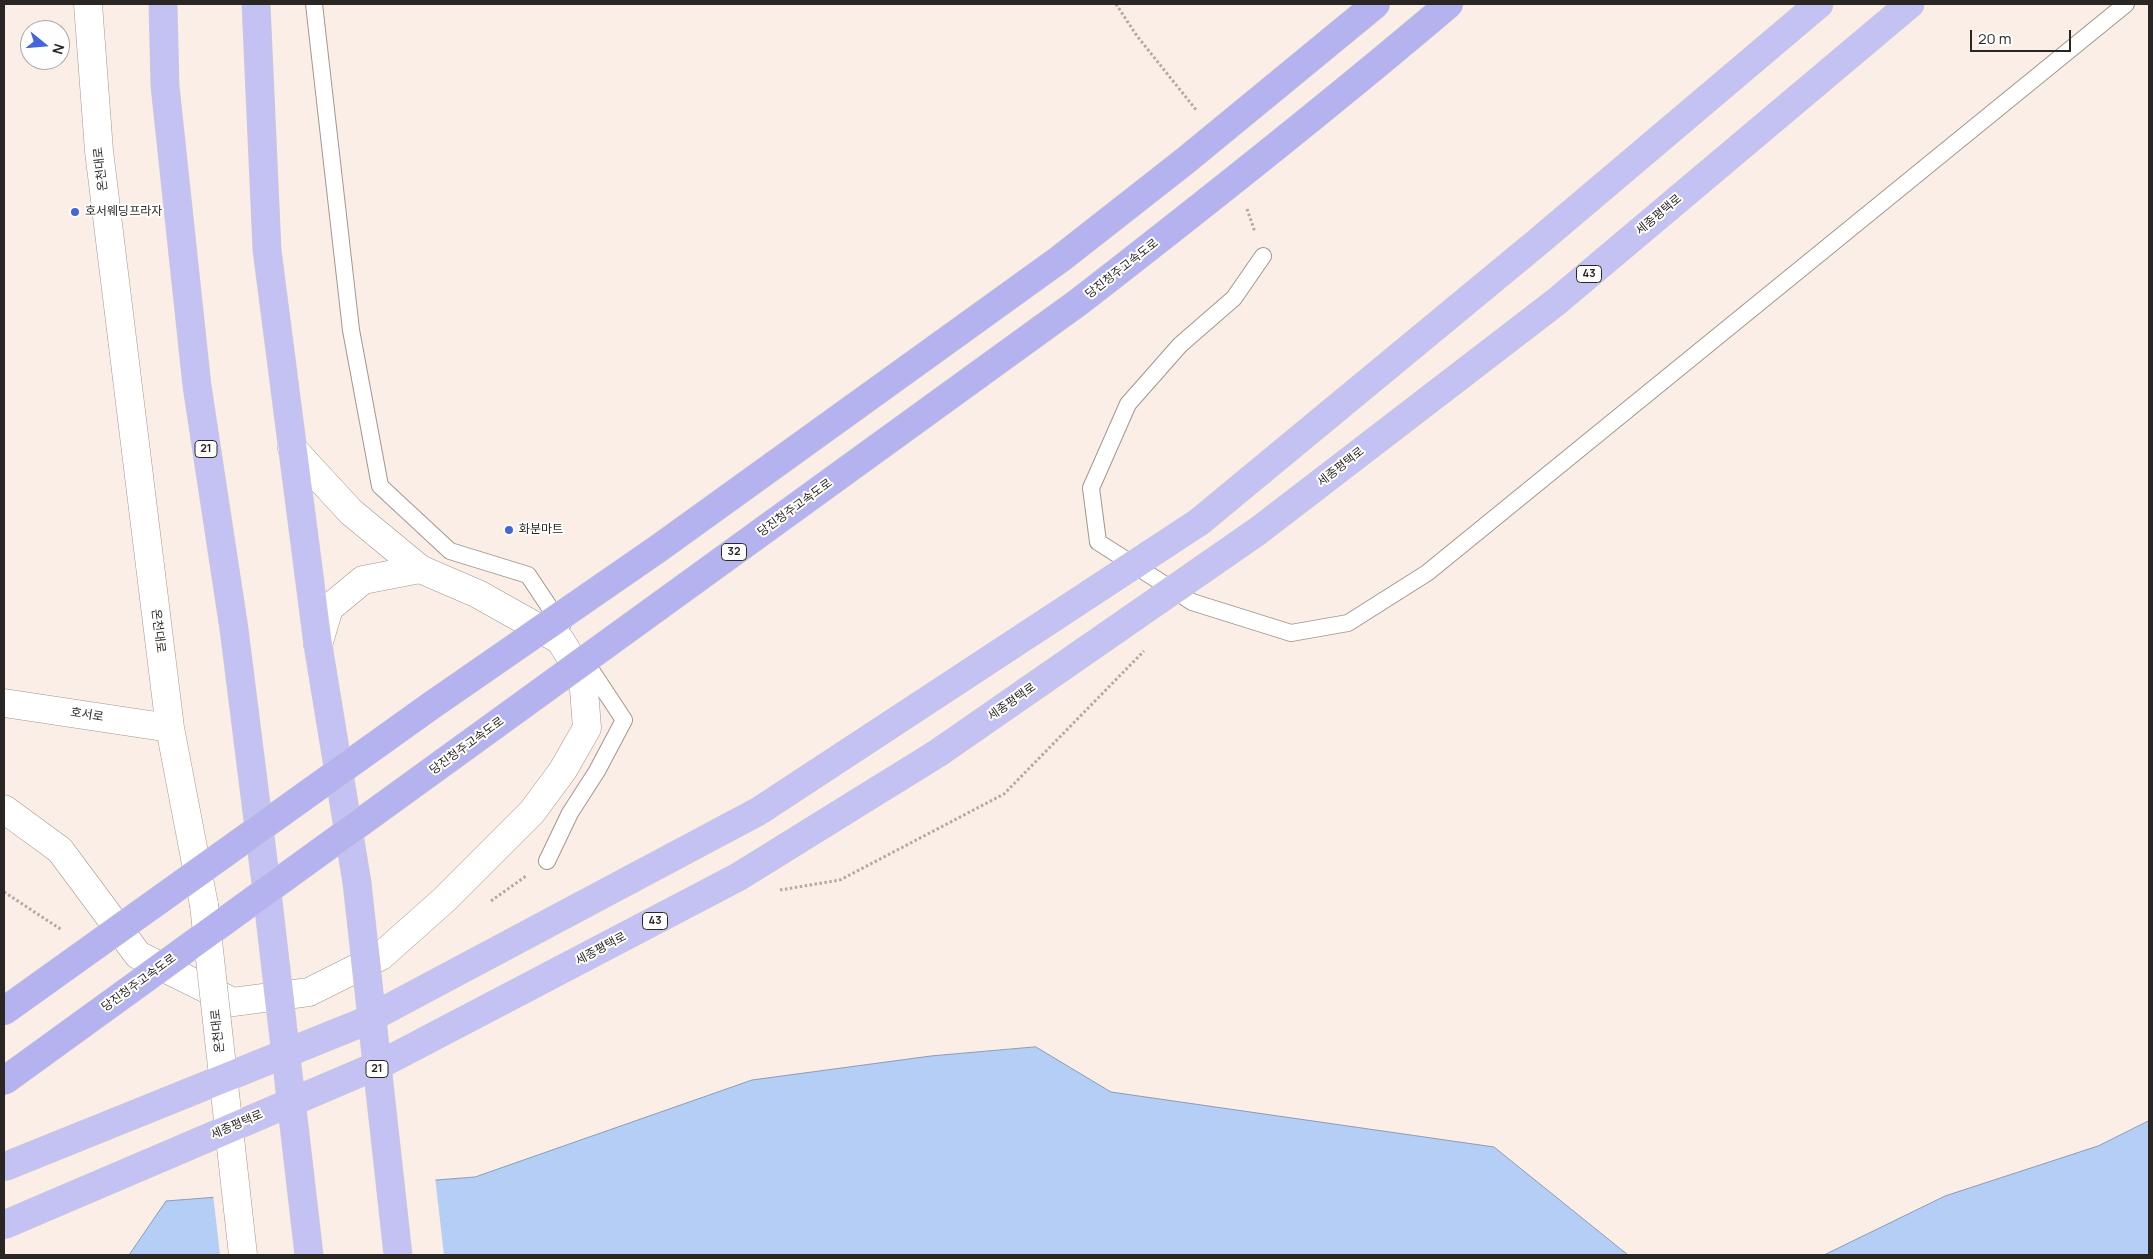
<!DOCTYPE html>
<html>
<head>
<meta charset="utf-8">
<style>
  body { margin:0 }
  #map { position:relative; width:2153px; height:1259px; overflow:hidden; background:#faeee6; font-family:Manrope,sans-serif }
  canvas { display:block }
  .frame { position:absolute; inset:0; border:5px solid #2a2623; pointer-events:none }
  .north { position:absolute; left:20px; top:20px; width:50px; height:50px; box-sizing:border-box; background:#fefefe; border:1px solid #a9a8a6; border-radius:50%; rotate:107deg; font-size:14px; font-weight:700; line-height:20px; text-align:center; color:#2a2623 }
  .north::after { content:''; display:block; margin:auto; width:18px; height:22px; background:#4466d9; clip-path:polygon(50% 0,100% 100%,50% 72%,0 100%) }
  .scale { position:absolute; left:1970px; top:30px; width:101px; height:22px; box-sizing:border-box; border:2px solid #2a2623; border-top:0; padding-left:6px; font-size:15px; line-height:18px; white-space:nowrap; color:#2a2623; -webkit-text-stroke:4px #fefefe; paint-order:stroke }
</style>
</head>
<body>
<div id="map">
<canvas width="2153" height="1259"></canvas>
<div class="frame"></div>
<div class="north">N</div>
<div class="scale">20 m</div>
</div>
<script>
const ctx = document.querySelector('canvas').getContext('2d');
ctx.lineJoin = 'round';
function fill(path, color) {
  ctx.fillStyle = color;
  ctx.fill(path, 'evenodd');
}
function trace(path, color, width, dash) {
  ctx.strokeStyle = color;
  ctx.lineWidth = width;
  ctx.lineCap = dash ? 'butt' : 'round';
  ctx.setLineDash(dash || []);
  ctx.stroke(path);
}
function label(font, color, halo, rows, align = 'center') {
  ctx.font = font + ' Manrope,"Noto Sans KR",sans-serif';
  ctx.lineWidth = 4;
  ctx.setLineDash([]);
  ctx.textBaseline = 'middle';
  ctx.strokeStyle = halo;
  ctx.fillStyle = color;
  for (const [text, x, y, turn = 0] of rows) {
    ctx.save();
    ctx.translate(x, y);
    ctx.rotate((+turn || 0) * Math.PI / 180);
    ctx.textAlign = isNaN(turn) ? turn : align;
    if (halo) ctx.strokeText(text, 0, 0);
    ctx.fillText(text, 0, 0);
    ctx.restore();
  }
}
const water = new Path2D(`
  M1036,1047L1111,1092L1494,1147L1628,1255H129L166,1201L475,1177L752,1080L931,1056Z
  M2149,1121V1255H1824L1945,1196L2098,1146Z`);
const pier = new Path2D(`
  M435,1177L444,1255H220L213,1194Z`);
const path = new Path2D(`
  M1116,4L1137,36L1197,111
  M1247,209L1255,232
  M780,890L840,880L1004,794L1144,651
  M4,892L62,930
  M491,901L526,876`);
const service = new Path2D(`
  M314,4L351,330L380,486L450,551L528,575L562,626
  M1263,256L1234,298L1180,345L1128,404L1091,488L1098,542L1192,602L1291,633L1348,623L1427,573L2126,4
  M547,861L570,813L597,771L624,720L585,661`);
const tertiary = new Path2D(`
  M88,4L99,151L170,728L204,905
  M318,645L329,608L363,580L420,569
  M4,703L170,728
  M4,809L60,850L138,955L233,1002L309,992L381,956L444,900L532,812L563,770L587,728L583,677L560,640L478,594L420,569L351,512L292,448`);
const trunk = new Path2D(`
  M163,4L165,86L197,386L234,629L267,892
  M256,4L267,250L318,645L357,883
  M1199,522L1539,241L1819,4
  M1258,531L1556,302L1910,4`);
const tertiaryBridge = new Path2D(`
  M204,905L243,1255`);
const trunkBridge = new Path2D(`
  M357,883L398,1255
  M267,892L309,1255
  M4,1167L361,1023L759,811L1199,522
  M4,1225L383,1063L738,877L938,753L1258,531`);
const motorwayBridge = new Path2D(`
  M4,1011L432,705L659,548L1060,259L1185,161L1376,4
  M4,1081L1080,301C1205,204 1329,106 1449,4`);
const markers = [
  [75,212,5,"#4466d9"],
  [509,530,5,"#4466d9"]
];
const shields = [
  [1589,274,25],
  [206,449,22],
  [734,552,25],
  [655,921,25],
  [377,1069,22]
];
const shieldNames = [
  ["43",1589,274],
  ["21",206,449],
  ["32",734,552],
  ["43",655,921],
  ["21",377,1069]
];
const streetNames = [
  ["온천대로",101,169,-97],
  ["세종평택로",1659,215,-40],
  ["당진청주고속도로",1122,269,-38],
  ["세종평택로",1341,467,-38],
  ["당진청주고속도로",795,508,-36],
  ["온천대로",158,631,83],
  ["세종평택로",1012,702,-35],
  ["호서로",87,715,9],
  ["당진청주고속도로",467,746,-36],
  ["세종평택로",601,949,-28],
  ["당진청주고속도로",139,983,-36],
  ["온천대로",218,1031,-96],
  ["세종평택로",237,1125,-23]
];
const poiNames = [
  ["호서웨딩프라자",85,212],
  ["화분마트",519,530]
];
fill(water, '#b5cef5');
trace(water, '#8b9cb6', 1);
fill(pier, '#faeee6');
trace(service, '#a2968f', 18);
trace(tertiary, '#a2968f', 29);
trace(trunk, '#d0cfcf', 29);
trace(path, '#b2a9a2', 3, [2.5, 2.5]);
trace(service, '#fff', 16);
trace(tertiary, '#fff', 28);
trace(trunk, '#c3c2f2', 28);
trace(tertiaryBridge, '#a2968f', 29, []);
trace(trunkBridge, '#d0cfcf', 29, []);
trace(motorwayBridge, '#d0cfcf', 29, []);
trace(tertiaryBridge, '#fff', 28);
trace(trunkBridge, '#c3c2f2', 28);
trace(motorwayBridge, '#b4b3ef', 28);
for (const [x, y, r, color] of markers) {
  const dot = new Path2D();
  dot.arc(x, y, r, 0, 2 * Math.PI);
  ctx.fillStyle = color;
  ctx.fill(dot);
  trace(dot, '#fefefe', 2);
}
for (const [x, y, w] of shields) {
  const box = new Path2D();
  box.roundRect(x - w / 2, y - 8.5, w, 17, 4);
  ctx.fillStyle = '#fefefe';
  ctx.fill(box);
  trace(box, '#2a2623', 1);
}
label('bold 11px', '#2a2623', null, shieldNames);
label('12px', '#2a2623', '#fefefe', streetNames);
label('12px', '#2a2623', '#fefefe', poiNames, 'left');
</script>
</body>
</html>
